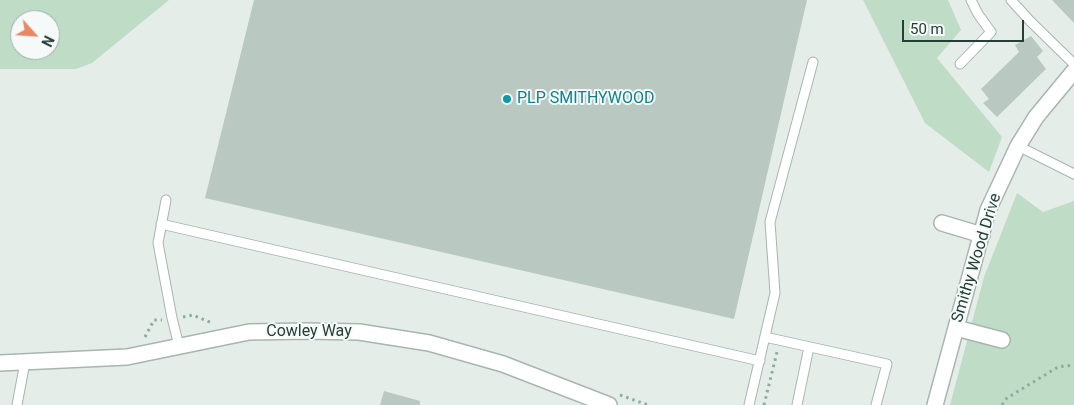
<!DOCTYPE html>
<html>
<head>
<meta charset="utf-8">
<style>
  body { margin:0 }
  #map { position:relative; width:1074px; height:405px; overflow:hidden; background:#e5ede9; font-family:Roboto,sans-serif }
  canvas { display:block }
  .north { position:absolute; left:10px; top:10px; width:50px; height:50px; box-sizing:border-box; background:#f5f9f7; border:1px solid #a2aeaa; border-radius:50%; rotate:116deg; font-size:14px; font-weight:700; line-height:20px; text-align:center; color:#253e37 }
  .north::after { content:''; display:block; margin:auto; width:18px; height:22px; background:#e98867; clip-path:polygon(50% 0,100% 100%,50% 72%,0 100%) }
  .scale { position:absolute; left:902px; top:20px; width:122px; height:22px; box-sizing:border-box; border:2px solid #253e37; border-top:0; padding-left:6px; font-size:15px; line-height:18px; white-space:nowrap; color:#253e37; -webkit-text-stroke:4px #f5f9f7; paint-order:stroke }
</style>
</head>
<body>
<div id="map">
<canvas width="1074" height="405"></canvas>
<div class="north">N</div>
<div class="scale">50 m</div>
</div>
<script>
const ctx = document.querySelector('canvas').getContext('2d');
ctx.lineJoin = 'round';
function fill(path, color) {
  ctx.fillStyle = color;
  ctx.fill(path, 'evenodd');
}
function trace(path, color, width, dash) {
  ctx.strokeStyle = color;
  ctx.lineWidth = width;
  ctx.lineCap = dash ? 'butt' : 'round';
  ctx.setLineDash(dash || []);
  ctx.stroke(path);
}
function label(font, color, halo, rows, align = 'center') {
  ctx.font = font + ' Roboto,sans-serif';
  ctx.lineWidth = 4;
  ctx.setLineDash([]);
  ctx.textBaseline = 'middle';
  ctx.strokeStyle = halo;
  ctx.fillStyle = color;
  for (const [text, x, y, turn = 0] of rows) {
    ctx.save();
    ctx.translate(x, y);
    ctx.rotate((+turn || 0) * Math.PI / 180);
    ctx.textAlign = isNaN(turn) ? turn : align;
    if (halo) ctx.strokeText(text, 0, 0);
    ctx.fillText(text, 0, 0);
    ctx.restore();
  }
}
const green = new Path2D(`
  M0,0H169L92,63L76,69H0ZM20,20H50V50H20Z
  M863,0H948L961,30L937,58L1002,137L989,172L925,123Z
  M1017,193L1043,212L1074,201V405H950L984,277Z`);
const building = new Path2D(`
  M254,0H807L734,319L205,198Z
  M1052,0H1074V23Z
  M1031,36L1043,51L1037,57L1046,69L997,117L983,103L989,99L981,89L1019,52L1015,45Z
  M384,391L420,401V405H380Z`);
const path = new Path2D(`
  M183,317L193,315L212,323
  M145,337L154,320H162
  M620,395L648,405
  M764,405L777,352
  M1002,405L1007,398L1058,367L1074,365`);
const lane = new Path2D(`
  M1011,0L1030,21L1074,64
  M960,64L991,32L978,14L971,0
  M1018,146L1074,174
  M166,200L158,243L172,318L179,346
  M161,224L760,361
  M765,337L887,364L876,405
  M17,405L25,362
  M749,405L775,293L770,222L813,62
  M797,405L809,347`);
const street = new Path2D(`
  M942,223L982,235
  M956,328L1002,340
  M0,363L127,357L249,332L307,331L359,332L429,343L503,364L609,405
  M935,405L988,210L1018,146L1036,117L1074,71`);
const markers = [
  [507,99,5,"#0f9aa8"]
];
const cultureNames = [
  ["PLP SMITHYWOOD",517,99]
];
const streetNames = [
  ["Smithy Wood Drive",977,258,-73],
  ["Cowley Way",309,332]
];
fill(green, '#bfdcc7');
fill(building, '#bac8c2');
trace(lane, '#a8b5b0', 11);
trace(street, '#a8b5b0', 18);
trace(path, '#87aea3', 3, [2.5, 4]);
trace(lane, '#fff', 9);
trace(street, '#fff', 15);
for (const [x, y, r, color] of markers) {
  const dot = new Path2D();
  dot.arc(x, y, r, 0, 2 * Math.PI);
  ctx.fillStyle = color;
  ctx.fill(dot);
  trace(dot, '#f5f9f7', 2);
}
label('16px', '#0d838f', '#f5f9f7', cultureNames, 'left');
label('16px', '#253e37', '#f5f9f7', streetNames);
</script>
</body>
</html>
